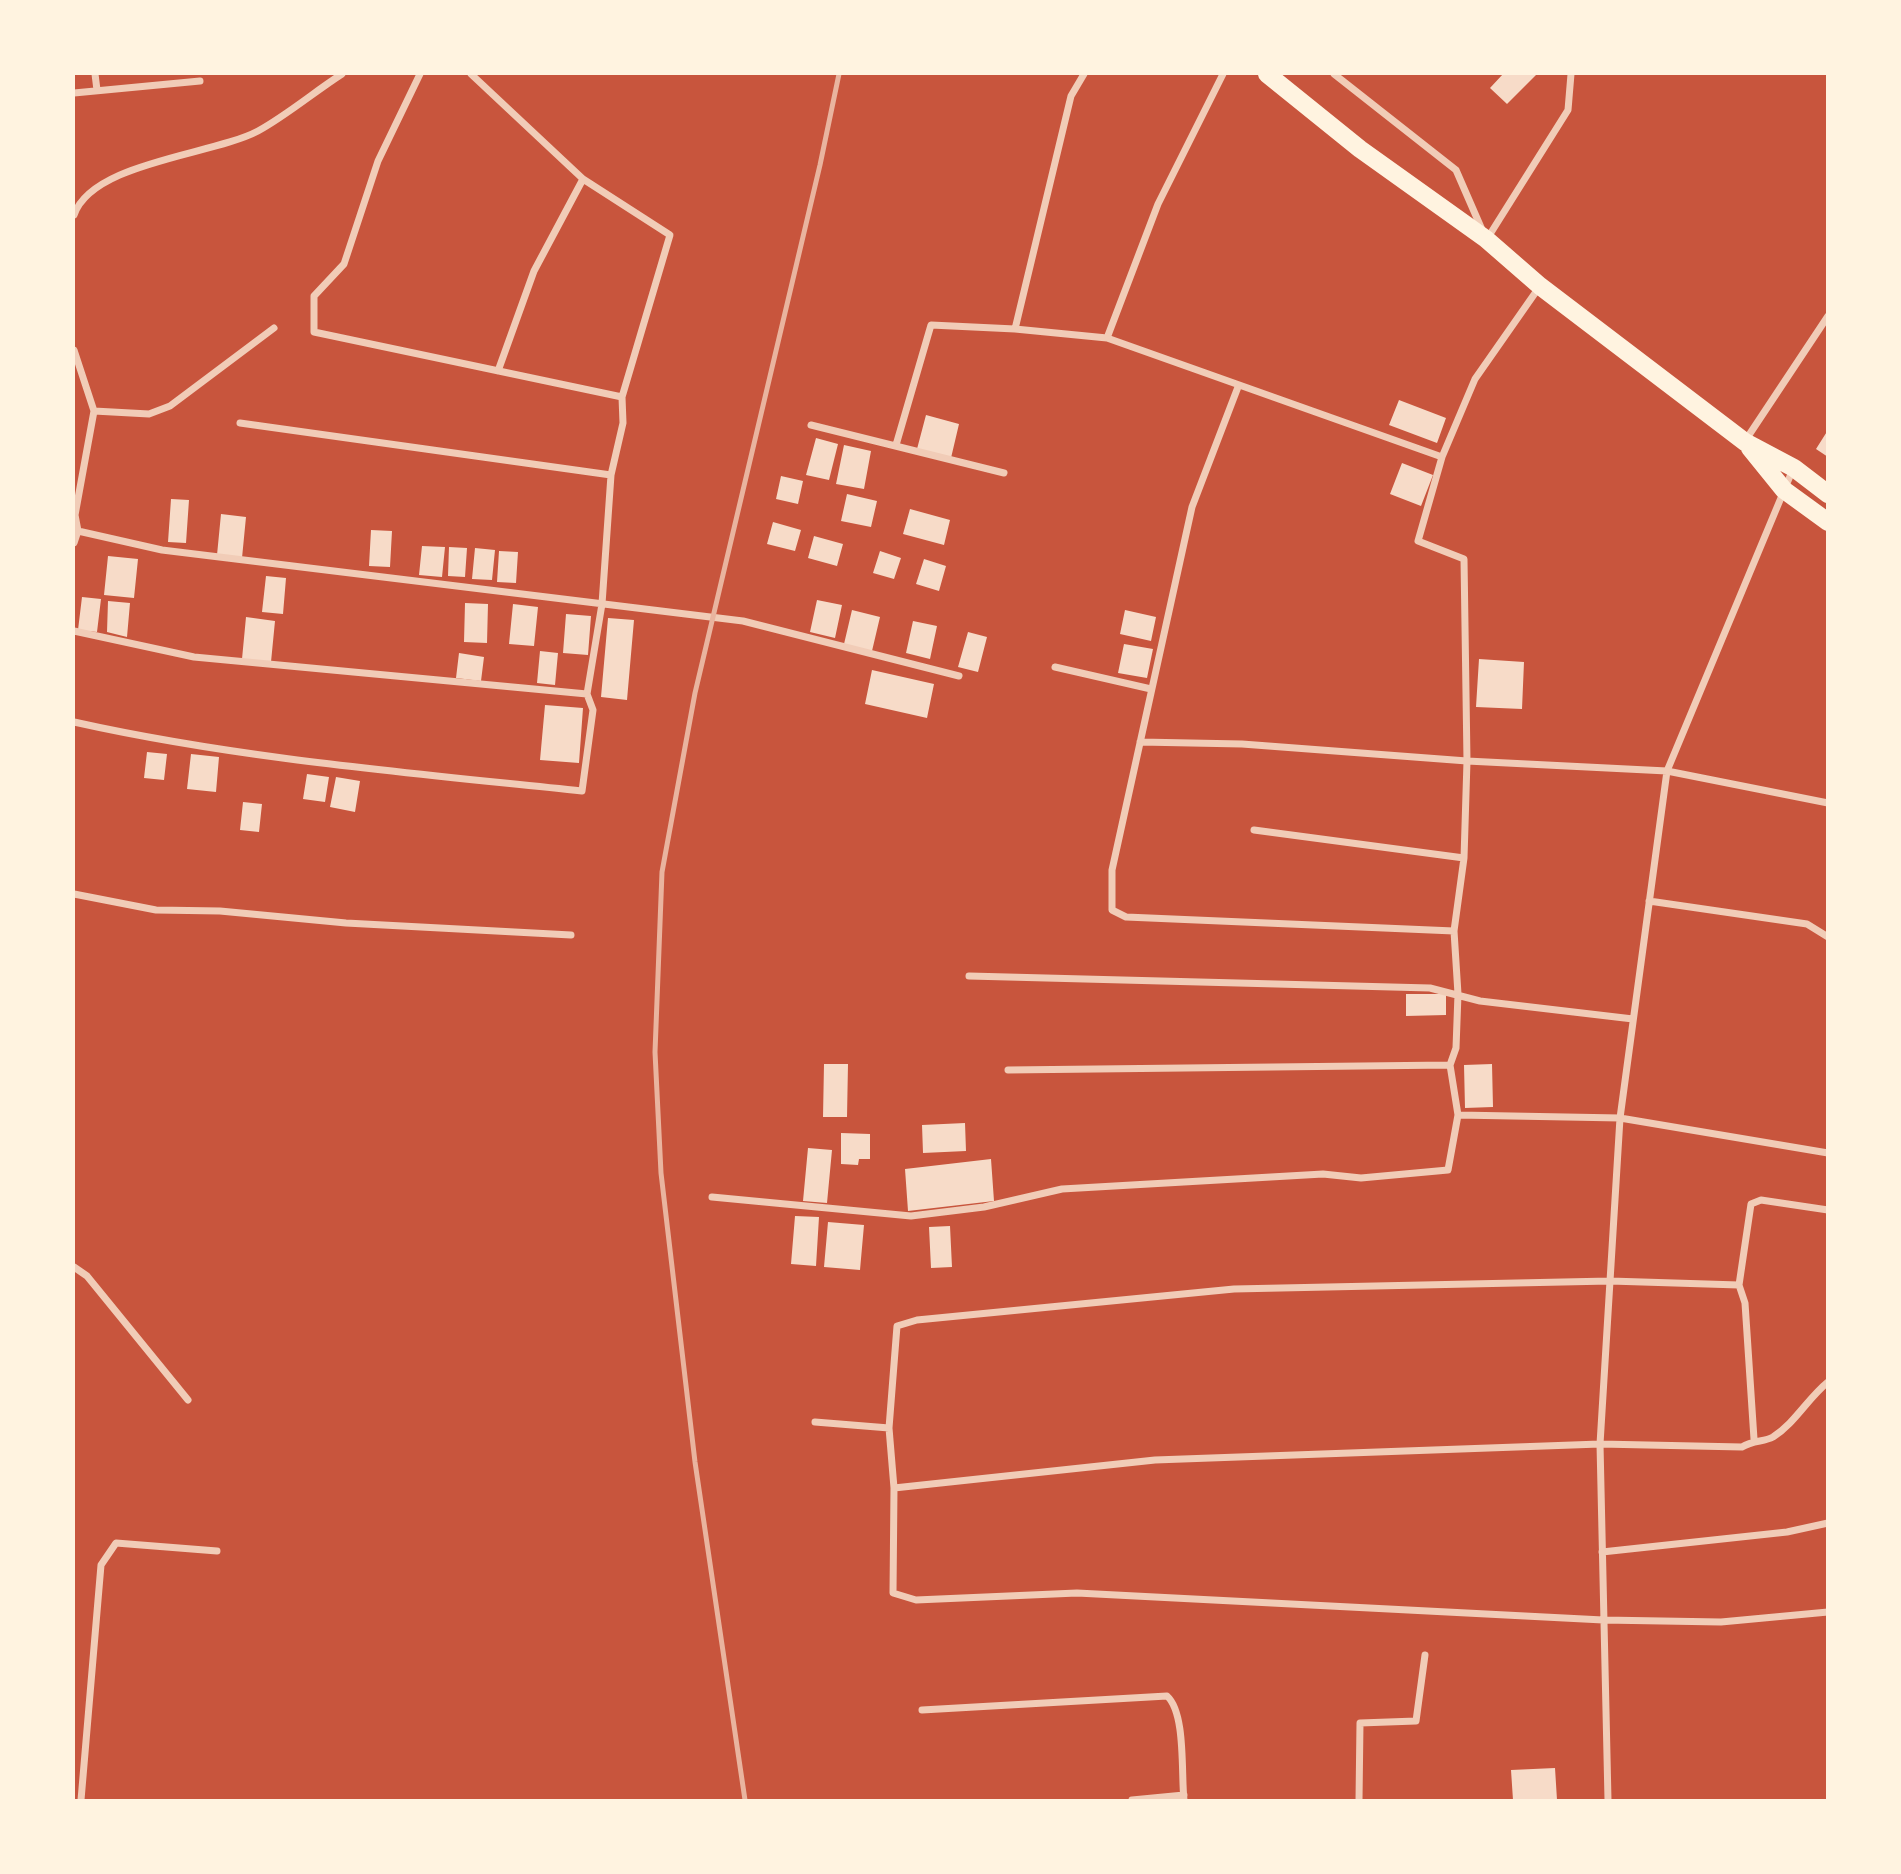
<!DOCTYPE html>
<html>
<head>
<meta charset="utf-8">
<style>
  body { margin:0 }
  #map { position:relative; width:1901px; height:1874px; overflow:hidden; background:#c8553d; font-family:Karla,sans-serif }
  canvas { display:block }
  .frame { position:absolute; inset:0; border:75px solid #fff3e0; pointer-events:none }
</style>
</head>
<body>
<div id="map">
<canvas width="1901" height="1874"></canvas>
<div class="frame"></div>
</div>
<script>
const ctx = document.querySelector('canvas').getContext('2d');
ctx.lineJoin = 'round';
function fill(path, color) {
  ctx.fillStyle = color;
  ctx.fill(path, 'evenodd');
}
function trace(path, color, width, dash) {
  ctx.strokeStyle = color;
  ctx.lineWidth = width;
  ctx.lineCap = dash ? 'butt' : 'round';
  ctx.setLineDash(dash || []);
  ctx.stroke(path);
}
const building = new Path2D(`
  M1503,74H1537L1507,104L1490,88Z
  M1399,400L1446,418L1437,443L1389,425Z
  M926,415L959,424L951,458L917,449Z
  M1828,430V457L1816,449Z
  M816,438L838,444L829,480L806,475Z
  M844,445L871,451L864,489L836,484Z
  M1402,463L1433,475L1421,506L1390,494Z
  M781,476L803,481L798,504L776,499Z
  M847,494L877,501L871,527L841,521Z
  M171,499L189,500L186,543L168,542Z
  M910,509L950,520L944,545L903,534Z
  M221,514L246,517L242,558L217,555Z
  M773,522L801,530L795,551L767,544Z
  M371,530L392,531L390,567L369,566Z
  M814,536L843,544L837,566L808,558Z
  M422,546L445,547L442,577L419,575Z
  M449,547L467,548L465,577L448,576Z
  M475,548L495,550L492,580L472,579Z
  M499,551L518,552L516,583L497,582Z
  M880,551L901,558L894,579L873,573Z
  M108,556L138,559L134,598L104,595Z
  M924,559L946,566L939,591L916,584Z
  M266,576L286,578L283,614L262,612Z
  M82,597L101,599L97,632L78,630Z
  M817,600L842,605L835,638L810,632Z
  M108,601L130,603L127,637L107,632Z
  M465,603L488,604L487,643L464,642Z
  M513,604L538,607L534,646L509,644Z
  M852,610L880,617L872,651L844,644Z
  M1125,610L1156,617L1151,641L1120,634Z
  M566,614L591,616L588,655L563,653Z
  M246,617L275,621L271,662L242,659Z
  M608,618L634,620L627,700L601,697Z
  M913,621L937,626L930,659L906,653Z
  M968,632L987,637L978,672L958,667Z
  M1124,644L1153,649L1147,678L1118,673Z
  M540,651L558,653L555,685L537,683Z
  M459,653L484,657L481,681L456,678Z
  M1479,659L1524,662L1522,709L1476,707Z
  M872,670L934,684L927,718L865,704Z
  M545,705L583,708L579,763L540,760Z
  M147,752L167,754L164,780L144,778Z
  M191,754L219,757L216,792L187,789Z
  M307,774L329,777L325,802L303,799Z
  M336,777L360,781L355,812L330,807Z
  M243,802L262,804L259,832L240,830Z
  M1406,994H1446V1015L1406,1016Z
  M824,1064H848L847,1117H823Z
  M1492,1064L1493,1107L1465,1108L1464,1065Z
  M965,1123L966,1151L923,1153L922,1125Z
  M841,1133L870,1134V1159H859L858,1165L841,1164Z
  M808,1148L832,1150L827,1203L803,1201Z
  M991,1159L994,1201L908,1211L905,1169Z
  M795,1216L819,1217L816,1266L791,1264Z
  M828,1222L864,1225L860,1270L824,1267Z
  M950,1226L952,1267L931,1268L929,1227Z
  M1555,1768L1557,1800H1513L1511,1770Z`);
const minor = new Path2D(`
  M95,74L97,90
  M420,74L378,161L344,264L314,296V332L622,397
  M1334,74L1456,170L1483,232
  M74,93L200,81
  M74,215C92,162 213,155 258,131C287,115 314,92 342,74
  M1487,239L1568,110L1571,74
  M1015,329L1071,96L1084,74
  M1107,338L1158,204L1223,74
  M74,350L94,411L75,515L78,531L74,543
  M498,371L534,271L583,179
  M1238,387L1192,507L1112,870V910L1126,917L1454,931
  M94,411L149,414L170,406L274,328
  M240,423L611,475
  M811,425L1004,473
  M1745,441L1828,316
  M896,445L931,325L1015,329L1107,338L1442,457
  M78,531L162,550L743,621L959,676
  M74,631L194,657L587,694
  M1055,667L1151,689
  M74,722C240,759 412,773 582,791L593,710L587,694L602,604L611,475L623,423L622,397L670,235L583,179L471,74
  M1140,742L1242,744L1467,761L1667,771L1828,803
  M1254,830L1464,858
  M74,894L156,910L220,911L346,923L571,935
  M1649,901L1807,924L1828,937
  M969,976L1430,988L1480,1001L1633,1019
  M1008,1070L1450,1065
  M1458,1115L1620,1118L1828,1153
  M712,1197L911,1216L984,1207L1062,1189L1323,1174L1361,1178L1448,1170L1458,1115L1450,1065L1456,1048L1458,994L1454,931L1464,858L1467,761L1464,559L1418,541L1442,457L1475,379L1540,286
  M74,1267L87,1276L188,1400
  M1739,1285L1610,1281L1234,1289L917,1320L897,1326L889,1428L894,1488L893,1593L916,1600L1077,1593L1603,1620L1721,1622L1828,1612
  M815,1422L889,1428
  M1754,1439L1745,1303L1739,1285L1751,1204L1761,1200L1828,1210
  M894,1488L1155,1460L1600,1444L1742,1447C1753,1440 1764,1442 1773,1437C1795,1423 1808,1398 1828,1382
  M1602,1552L1787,1532L1828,1523
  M922,1710L1167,1696C1186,1713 1181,1774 1184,1800
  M81,1800L101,1565L116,1543L217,1551
  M1132,1800L1184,1795
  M1359,1800L1360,1723L1416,1721L1425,1655
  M1608,1800L1600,1444L1620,1118L1667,771L1793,469`);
const trunk = new Path2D(`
  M1267,74L1360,149L1486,239L1540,286L1745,442L1794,468L1828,494
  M1750,448L1784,490L1828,522`);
const rail = new Path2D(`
  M745,1800L695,1462L661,1173L655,1052L662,872L695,693L820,165L839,74`);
fill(building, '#f7dbc8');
trace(minor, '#f1ccb7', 7);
trace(trunk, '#fff3e0', 18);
trace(rail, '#e9b49f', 5);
</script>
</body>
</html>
